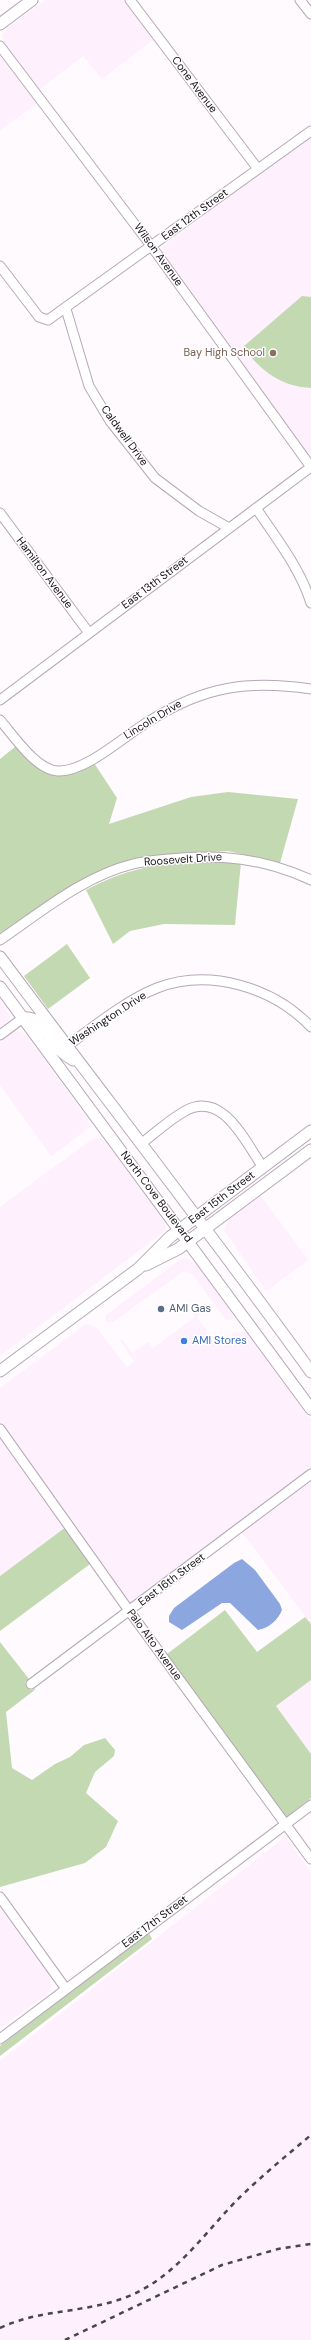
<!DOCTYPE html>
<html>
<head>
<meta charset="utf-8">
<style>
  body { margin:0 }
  canvas { display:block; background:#fefafd }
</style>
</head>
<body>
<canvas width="311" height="2340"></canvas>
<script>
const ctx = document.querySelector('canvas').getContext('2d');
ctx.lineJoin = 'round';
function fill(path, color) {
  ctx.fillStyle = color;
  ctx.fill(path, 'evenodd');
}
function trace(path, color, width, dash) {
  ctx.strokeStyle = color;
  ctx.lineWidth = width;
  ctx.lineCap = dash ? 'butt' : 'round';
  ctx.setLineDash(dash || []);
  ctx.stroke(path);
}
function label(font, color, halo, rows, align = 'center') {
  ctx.font = font + ' "DM Sans",sans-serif';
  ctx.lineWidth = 3;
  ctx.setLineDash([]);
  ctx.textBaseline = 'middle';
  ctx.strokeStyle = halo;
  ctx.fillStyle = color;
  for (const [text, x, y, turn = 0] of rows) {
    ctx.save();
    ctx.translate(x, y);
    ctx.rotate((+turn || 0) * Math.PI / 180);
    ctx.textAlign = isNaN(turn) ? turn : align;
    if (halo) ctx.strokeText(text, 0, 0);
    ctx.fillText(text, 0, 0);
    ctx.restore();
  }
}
const built = new Path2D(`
  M45,0H123L154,39L102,79L83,56L39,90L5,44L2,36L5,30Z
  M0,55L37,104L0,130Z
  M311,135V454L305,450L164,256L162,247Z
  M0,1000L10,1016L8,1022L0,1029Z
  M20,1031L27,1036L88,1119V1126L85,1131L51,1156L0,1085V1042L13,1032Z
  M97,1138L104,1140L164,1220L166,1230L0,1356V1207L91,1140Z
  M261,1196L308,1260L266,1291L224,1230L228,1220Z
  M186,1258L196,1263L233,1314L232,1320H226L193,1275L184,1271L113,1322H105L106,1315L181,1259Z
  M193,1309L202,1312L197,1318L216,1344L224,1339L226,1341L234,1332L247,1333L311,1420V1469L131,1605L0,1422V1388L86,1324L96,1327L127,1367L134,1362L119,1339H122L132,1353L148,1342L153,1348L195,1317L191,1311Z
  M0,1436L66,1527L0,1576Z
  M311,1480V1624L241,1531Z
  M311,1680V1754L276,1706Z
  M285,1837L311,1872V2340H0V2061Z
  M0,1904L50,1974L51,1992L0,2028Z`);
const green = new Path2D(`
  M302,296L311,297V388C280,386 261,371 243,347Z
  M16,746L27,759L51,775L81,771L94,763L117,798L109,824L191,797L228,792L298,799L280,863L228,851L150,856L132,859L113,866L0,933V759Z
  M194,861L241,862L235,925L164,924L130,931L113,944L86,890C120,871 156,863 194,861Z
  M67,944L90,978L48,1009L24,976Z
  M66,1527L90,1564L0,1631V1576Z
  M225,1610L257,1652L305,1617L311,1624V1680L276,1706L311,1754V1798L286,1817L167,1654Z
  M0,1642L29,1679L25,1682L30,1690L36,1689L6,1712L12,1768L32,1780L55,1764L70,1757L84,1745L105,1738L115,1750L114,1756L95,1772L86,1793L118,1821L106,1847L85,1863L0,1887Z
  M149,1933L152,1939L0,2056V2046Z`);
const water = new Path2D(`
  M242,1559L255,1570L280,1604L282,1610C278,1620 269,1628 258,1630L230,1603H222L182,1630L169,1622V1616L174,1608L234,1563Z`);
const minor = new Path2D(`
  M130,0L258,169
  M300,0L311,14
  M0,46L152,247L311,467
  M0,266L39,317L48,320L311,131
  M66,309L89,386L110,421L155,478L199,511L229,528
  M256,508C276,538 300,568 311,603
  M0,513L89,633
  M0,700L311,467
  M0,720C13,735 36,770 58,771C87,772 126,734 151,720C205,686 248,680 311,689
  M0,940C41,912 84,876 133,864C145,861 158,860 169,859C220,854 264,858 311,880
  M0,1035L23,1018
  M62,1050C89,1030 126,1000 157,988C209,968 273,987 311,1027
  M141,1144C155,1133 169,1120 185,1111C223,1090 245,1142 263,1167
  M0,1429L130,1612L311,1859
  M31,1684L311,1474
  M0,1897L66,1989
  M0,2039L311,1805`);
const major = new Path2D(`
  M0,24L32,0
  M0,957C103,1095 210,1232 311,1372
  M0,987L311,1409
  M23,1018C41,1015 50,1039 60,1050C64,1054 68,1057 73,1060
  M146,1265L178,1249L311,1150
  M0,1371L138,1269L170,1237L311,1131`);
const rail = new Path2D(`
  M0,2328C40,2309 84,2313 124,2298C175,2279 203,2234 240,2197C263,2175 287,2155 311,2135
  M65,2340L222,2265L278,2249L311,2244`);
const markers = [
  [273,353,4,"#8d6e63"],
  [161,1309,4,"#5c6f8a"],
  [184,1341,4,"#3f7fe0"]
];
const streetNames = [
  ["Cone Avenue",194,85,53],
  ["East 12th Street",195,215,-36],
  ["Wilson Avenue",158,255,54],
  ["Caldwell Drive",124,436,54],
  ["Hamilton Avenue",44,573,53],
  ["East 13th Street",155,583,-37],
  ["Lincoln Drive",153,720,-31],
  ["Roosevelt Drive",183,860,-4],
  ["Washington Drive",108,1019,-33],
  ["North Cove Boulevard",156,1197,53],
  ["East 15th Street",222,1198,-37],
  ["East 16th Street",172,1580,-37],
  ["Palo Alto Avenue",154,1645,54],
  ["East 17th Street",155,1922,-37]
];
const educationNames = [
  ["Bay High School",265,353]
];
const serviceNames = [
  ["AMI Gas",169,1309]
];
const shopNames = [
  ["AMI Stores",192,1341]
];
fill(built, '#fef0fc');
fill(green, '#c3d9b2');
fill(water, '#8ca7df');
trace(minor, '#b7a8b6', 11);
trace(major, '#b7a8b6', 13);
trace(minor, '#fff', 9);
trace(major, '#fff', 11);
trace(rail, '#4a464a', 2.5, [5, 5]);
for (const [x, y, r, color] of markers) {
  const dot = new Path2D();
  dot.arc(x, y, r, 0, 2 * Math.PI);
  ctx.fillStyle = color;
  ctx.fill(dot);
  trace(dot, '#fff', 1.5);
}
label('11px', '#161116', '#fff', streetNames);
label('11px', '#785e54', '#fff', educationNames, 'right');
label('11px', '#4e5e75', '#fff', serviceNames, 'left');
label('11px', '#366cbe', '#fff', shopNames, 'left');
</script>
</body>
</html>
